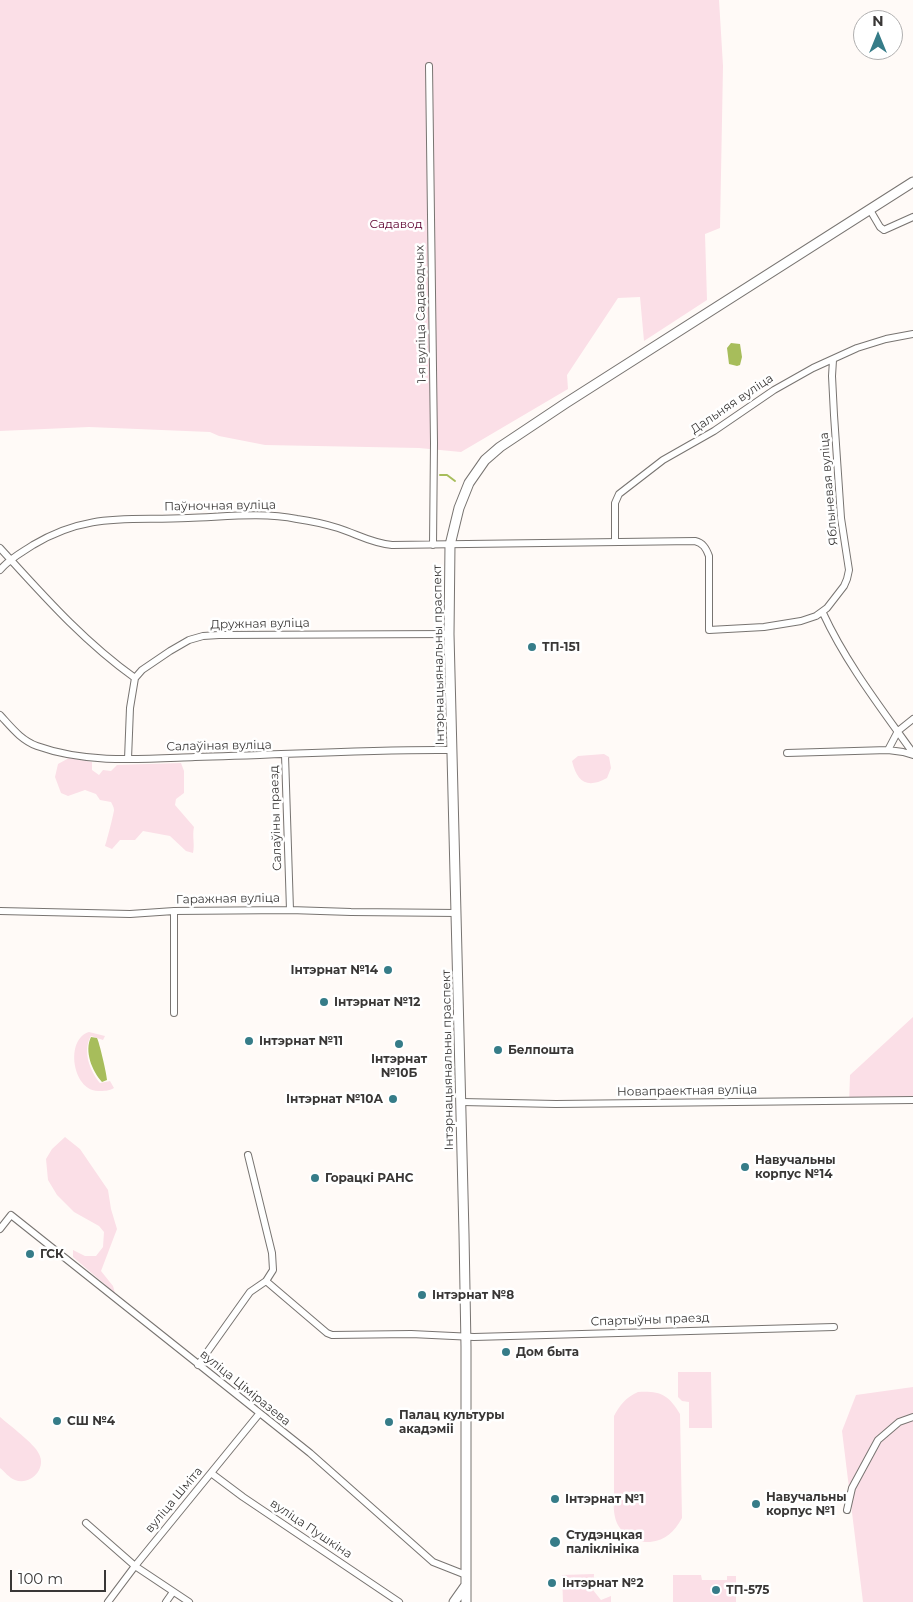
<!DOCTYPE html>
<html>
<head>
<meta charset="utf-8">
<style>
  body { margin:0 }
  #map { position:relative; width:913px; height:1602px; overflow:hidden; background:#fffaf7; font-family:Montserrat,sans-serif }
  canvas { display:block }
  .north { position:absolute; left:853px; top:10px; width:50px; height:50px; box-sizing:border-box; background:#fff; border:1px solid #b0afaf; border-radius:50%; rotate:0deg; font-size:14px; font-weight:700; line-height:20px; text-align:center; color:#393736 }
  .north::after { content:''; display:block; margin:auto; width:18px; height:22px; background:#367c88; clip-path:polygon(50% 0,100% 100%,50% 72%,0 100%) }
  .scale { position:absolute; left:10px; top:1570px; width:96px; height:22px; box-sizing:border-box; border:2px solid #393736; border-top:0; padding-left:6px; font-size:15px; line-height:18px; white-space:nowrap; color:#393736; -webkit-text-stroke:4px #fff; paint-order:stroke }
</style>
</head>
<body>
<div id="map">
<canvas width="913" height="1602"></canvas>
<div class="north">N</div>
<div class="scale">100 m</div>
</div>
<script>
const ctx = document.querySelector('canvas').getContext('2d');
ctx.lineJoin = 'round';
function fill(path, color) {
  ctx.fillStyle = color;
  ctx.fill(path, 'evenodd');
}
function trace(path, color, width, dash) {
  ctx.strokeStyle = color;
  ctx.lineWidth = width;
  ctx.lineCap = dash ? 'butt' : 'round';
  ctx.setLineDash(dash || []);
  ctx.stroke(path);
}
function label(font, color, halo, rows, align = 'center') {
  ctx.font = font + ' Montserrat,sans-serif';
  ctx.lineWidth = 5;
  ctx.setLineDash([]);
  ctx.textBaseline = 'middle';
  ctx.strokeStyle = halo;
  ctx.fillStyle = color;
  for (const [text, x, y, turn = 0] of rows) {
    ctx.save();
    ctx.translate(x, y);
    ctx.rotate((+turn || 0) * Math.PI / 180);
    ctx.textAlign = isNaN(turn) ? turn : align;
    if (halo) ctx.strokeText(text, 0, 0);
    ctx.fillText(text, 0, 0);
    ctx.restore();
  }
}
const green = new Path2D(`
  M0,0H719L723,66L720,228L705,234L707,300L644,341L640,297L618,298L567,375L568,389L461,452L419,448L265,445L219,436L210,432L89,427L0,431Z
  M604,754L609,757L611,768L607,778C587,789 577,782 572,761L578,756Z
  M69,758L92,762V770L99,775L103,770L111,771L117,765L181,763L184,771V793L176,799L175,805L194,827C192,836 195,844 193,853L186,851L170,836L143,831L135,840H120L112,849L105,846C106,844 114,813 114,810C114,807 112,804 111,802L100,800L96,794L85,790L68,796L61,793L55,777L58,764Z
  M913,1017V1099L849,1104L850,1075Z
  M89,1032L105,1036L103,1040L91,1036C82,1051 90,1071 100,1083L110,1081L114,1088C109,1091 104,1091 98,1091C72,1090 65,1039 89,1032Z
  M65,1137L80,1149L108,1190L111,1209L117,1229L101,1271L113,1286L115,1293L73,1257V1250L85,1256H96L103,1247L104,1232L99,1226L74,1212L57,1195L48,1180L46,1159L52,1149Z
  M678,1372H711L712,1428H689V1402L682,1401L678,1397Z
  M913,1387V1602H863L842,1431L856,1395Z
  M638,1392C660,1391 668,1394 680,1414L682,1518C674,1532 666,1540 650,1542C634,1543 618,1532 615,1517C613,1509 614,1498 614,1490C614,1465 614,1441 614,1416C620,1405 625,1398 638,1392Z
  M0,1417C9,1425 35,1444 39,1454C47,1469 30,1486 15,1480C9,1478 4,1471 0,1468Z
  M594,1574L593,1590L601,1600L611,1596V1602H563L562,1575Z
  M673,1575H701L702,1580H727V1576H736V1602H673Z`);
const water = new Path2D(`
  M731,343L740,344L742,357L740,365L737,366L729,364L727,348Z
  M91,1037L97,1038C99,1041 107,1075 107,1080L102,1082C92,1071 84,1051 91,1037Z`);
const stream = new Path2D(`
  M440,475H447L455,481`);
const minor = new Path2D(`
  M429,66L434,443L433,545
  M870,210L880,227L884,230L913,217
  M615,542V503L619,494L663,460L714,431L774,390L813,368L857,348L886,339L913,334
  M0,548C42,594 83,641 135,678
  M0,570C10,558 21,553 33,545C88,512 128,521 188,518C224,517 262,512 297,519C311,521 325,524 338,528C357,534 371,543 392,545L695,541C703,543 706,548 709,556V630L764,627L801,621L816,616L827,608L844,586L847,579L849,570L841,518L834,415L832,376L833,360
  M823,613C846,663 881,708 913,753
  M0,715C12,728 21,740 37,746C87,764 143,759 195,757C281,755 367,749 452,750
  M888,750L903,752L913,755
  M787,753L888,750L898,731L913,719
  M285,755L290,910
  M128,759L130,708L135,678L142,670L170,651L189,640L203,636L219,635L449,634
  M0,911L130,914L174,911L290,910L351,912L457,913
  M174,1013V911
  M462,1102L556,1104L913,1100
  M0,1229L11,1215L310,1453L433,1562L466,1575
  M266,1281L327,1333L332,1335L411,1334L474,1337L834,1327
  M198,1365L250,1292L266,1281L273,1270L272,1253L248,1155
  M211,1473L243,1497L399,1602
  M847,1510L852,1488L878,1440L899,1422L913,1417
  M86,1523L135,1566L189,1602
  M108,1602L135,1566L259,1414
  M166,1602L173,1592`);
const major = new Path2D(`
  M454,1602L466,1585
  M466,1602V1347L464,1234L449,634L450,545L459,508L469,483L485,460L500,447L566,403L913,182`);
const markers = [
  [532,647,5,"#367c88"],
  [388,970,5,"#367c88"],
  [324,1002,5,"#367c88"],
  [249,1041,5,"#367c88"],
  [399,1044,5,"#367c88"],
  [498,1050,5,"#367c88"],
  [393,1099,5,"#367c88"],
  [745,1167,5,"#367c88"],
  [315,1178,5,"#367c88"],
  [30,1254,5,"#367c88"],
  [422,1295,5,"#367c88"],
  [506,1352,5,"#367c88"],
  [57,1421,5,"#367c88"],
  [389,1422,5,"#367c88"],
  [555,1499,5,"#367c88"],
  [756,1504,5,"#367c88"],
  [555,1542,6,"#367c88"],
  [552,1583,5,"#367c88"],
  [716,1590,5,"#367c88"]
];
const parkNames = [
  ["Садавод",396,224]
];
const streetNames = [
  ["1-я вуліца Садаводчых",421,314,-91],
  ["Дальняя вуліца",732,404,-34],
  ["Яблыневая вуліца",829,489,-95],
  ["Паўночная вуліца",220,506,-1],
  ["Дружная вуліца",260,624,-1],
  ["Інтэрнацыянальны праспект",439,655,-91],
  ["Салаўіная вуліца",219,746,-1],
  ["Салаўіны праезд",276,818,-92],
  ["Гаражная вуліца",228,899,-1],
  ["Інтэрнацыянальны праспект",448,1060,-91],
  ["Новапраектная вуліца",687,1091,-1],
  ["Спартыўны праезд",650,1320,-2],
  ["вуліца Ціміразева",245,1388,39],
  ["вуліца Шміта",174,1500,-50],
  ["вуліца Пушкіна",311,1529,34]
];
const poiNames = [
  ["ТП-151",542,647],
  ["Інтэрнат №14",378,970,"right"],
  ["Інтэрнат №12",334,1002],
  ["Інтэрнат №11",259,1041],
  ["Белпошта",508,1050],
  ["Інтэрнат",399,1059,"center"],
  ["№10Б",399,1073,"center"],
  ["Інтэрнат №10А",383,1099,"right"],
  ["Навучальны",755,1160],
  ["корпус №14",755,1174],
  ["Горацкі РАНС",325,1178],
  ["ГСК",40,1254],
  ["Інтэрнат №8",432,1295],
  ["Дом быта",516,1352],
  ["Палац культуры",399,1415],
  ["акадэміі",399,1429],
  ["СШ №4",67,1421],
  ["Навучальны",766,1497],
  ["корпус №1",766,1511],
  ["Інтэрнат №1",565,1499],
  ["Студэнцкая",566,1535],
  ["паліклініка",566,1549],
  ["Інтэрнат №2",562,1583],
  ["ТП-575",726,1590]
];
fill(green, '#fbdfe7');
fill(water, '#a7bd5b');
trace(stream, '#a7bd5b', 2);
trace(minor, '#787471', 8);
trace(major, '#787471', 11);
trace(minor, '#fff', 6);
trace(major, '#fff', 9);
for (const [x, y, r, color] of markers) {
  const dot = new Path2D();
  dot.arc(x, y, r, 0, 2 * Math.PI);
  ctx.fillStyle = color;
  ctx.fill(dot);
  trace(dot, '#fff', 2);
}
label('12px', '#5c002e', '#fff', parkNames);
label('12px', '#393736', '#fff', streetNames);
label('bold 12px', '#393736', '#fff', poiNames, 'left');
</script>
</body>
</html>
